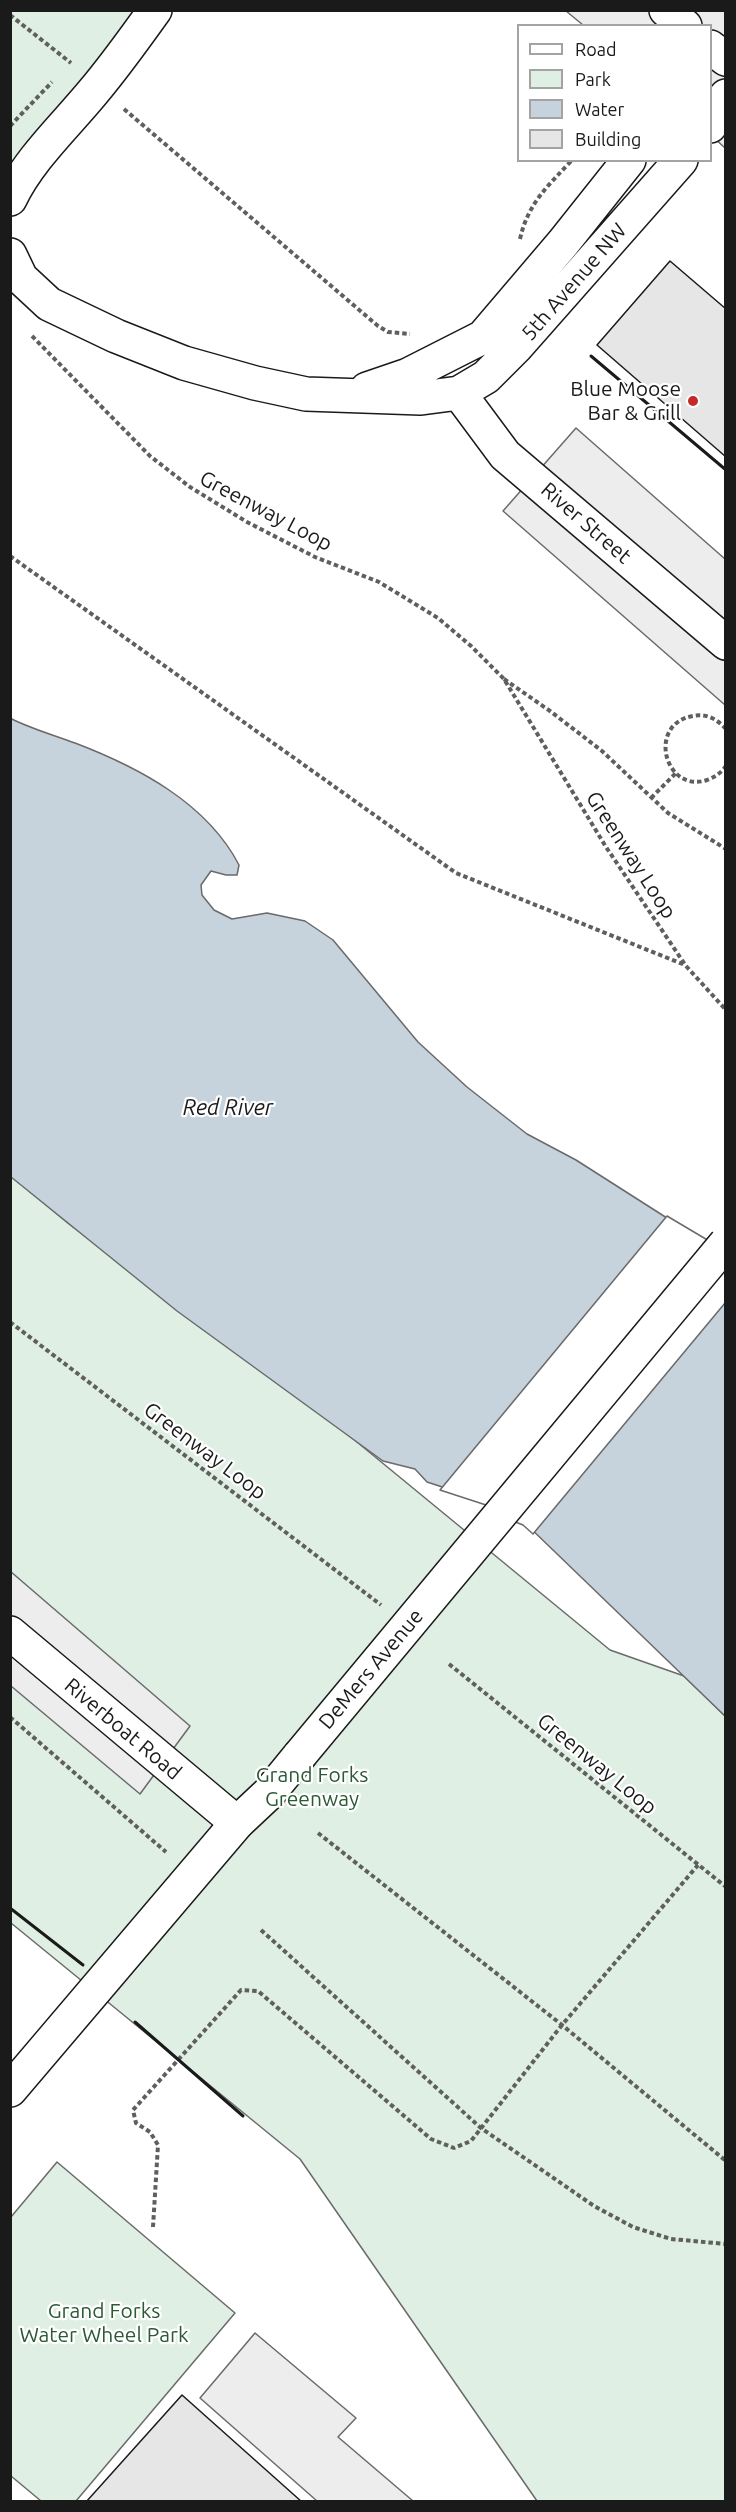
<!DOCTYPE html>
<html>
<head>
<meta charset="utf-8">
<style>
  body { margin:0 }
  #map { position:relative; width:736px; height:2512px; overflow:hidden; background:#fff; font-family:Ubuntu,sans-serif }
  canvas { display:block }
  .frame { position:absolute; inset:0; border:12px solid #1a1a1a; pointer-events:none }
  .legend { position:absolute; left:517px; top:24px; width:195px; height:138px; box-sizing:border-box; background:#fff; border:2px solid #a3a3a3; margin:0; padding:8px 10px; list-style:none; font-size:18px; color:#1a1a1a }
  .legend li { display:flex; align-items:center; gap:12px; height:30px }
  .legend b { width:30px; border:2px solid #a3a3a3 }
</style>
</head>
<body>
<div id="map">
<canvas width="736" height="2512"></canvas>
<div class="frame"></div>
<ul class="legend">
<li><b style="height:8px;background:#fff"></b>Road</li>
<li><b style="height:16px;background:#e0efe3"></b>Park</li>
<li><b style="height:16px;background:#c6d2dc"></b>Water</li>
<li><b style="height:16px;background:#e6e6e6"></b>Building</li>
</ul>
</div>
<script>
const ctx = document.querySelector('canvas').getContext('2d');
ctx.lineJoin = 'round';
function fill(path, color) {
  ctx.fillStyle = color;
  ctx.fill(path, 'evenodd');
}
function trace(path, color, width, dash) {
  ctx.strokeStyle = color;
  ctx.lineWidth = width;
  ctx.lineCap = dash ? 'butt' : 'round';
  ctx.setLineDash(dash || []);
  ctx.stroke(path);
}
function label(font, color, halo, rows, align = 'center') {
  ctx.font = font + ' Ubuntu,sans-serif';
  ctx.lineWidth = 4.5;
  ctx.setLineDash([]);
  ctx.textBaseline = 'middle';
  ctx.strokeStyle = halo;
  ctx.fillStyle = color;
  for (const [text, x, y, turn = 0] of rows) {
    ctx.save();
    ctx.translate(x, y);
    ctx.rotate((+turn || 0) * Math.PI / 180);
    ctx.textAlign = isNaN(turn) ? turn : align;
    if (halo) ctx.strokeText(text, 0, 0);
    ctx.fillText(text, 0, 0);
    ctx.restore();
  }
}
const green = new Path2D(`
  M11,11H156L11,170Z
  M10,1175L69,1224L346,1433L610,1650L684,1676L725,1716V2501H537L300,2159L11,1923Z
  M57,2162L235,2313L76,2501H41L11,2476V2217Z`);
const parking = new Path2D(`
  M566,11H725V148L711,135L710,26L583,25Z
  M576,428L725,559V705L503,511Z
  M10,1571L190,1726L140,1794L11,1686Z
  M255,2333L356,2418L338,2437L413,2501H317L200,2398Z`);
const water = new Path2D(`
  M10,718C31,729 54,735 75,743C138,767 207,803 239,865L237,875H226L211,871L201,885L202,895L214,910L232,919L267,913L305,921L333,940L418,1042L467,1087L527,1134L576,1160L725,1255V1716L525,1523L488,1502L427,1482L415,1469L383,1461L177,1311L11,1177Z`);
const pier = new Path2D(`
  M667,1216L726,1251L725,1303L533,1534L523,1525L503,1517L486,1505L440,1490Z`);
const building = new Path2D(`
  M670,261L726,309V457L597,345Z
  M182,2395L302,2502H86Z`);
const path = new Path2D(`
  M10,15L71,63
  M124,109L378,326L388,332L410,334
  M10,126L52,82
  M520,239C528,203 548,186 572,160
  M32,336L150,456L190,487L247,522L315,557L379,582L438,618L471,646L504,679L606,847L686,966L726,1010
  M10,556L456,873L685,965
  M504,679L550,711L602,751L668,813L726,849
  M726,729C717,719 706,713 693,716C646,724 665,794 707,780C715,777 721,773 726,766
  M651,798L676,773
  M10,1322L381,1605
  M449,1664L726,1887
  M10,1717L166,1852
  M318,1833L562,2025L726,2161
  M261,1930L481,2128L594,2206L633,2227L671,2239L726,2244
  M153,2227L158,2145L150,2132L136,2123L133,2110L241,1990L258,1991L431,2139L454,2148L471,2141L562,2025L698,1865`);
const minor = new Path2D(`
  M666,10L685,26
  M710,47L726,59
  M710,126L726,96
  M10,199C29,159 65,126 93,92C115,66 135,38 155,10
  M10,255L21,278L49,304L116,336L184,363L255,383L306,394L421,398L459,393L486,377L516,347L681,160
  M367,389L408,375L483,337L563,243L629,160
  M459,393L505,455L726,643
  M10,1633L237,1823`);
const major = new Path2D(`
  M10,2090L237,1823L269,1793L300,1755`);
const majorBridge = new Path2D(`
  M300,1755L726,1243`);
const wall = new Path2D(`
  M591,356L726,470
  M10,1908L83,1965
  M135,2022L243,2116`);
const markers = [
  [693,401,6,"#c62828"]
];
const streetNames = [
  ["5th Avenue NW",574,282,-49],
  ["Greenway Loop",266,511,28],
  ["River Street",586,523,41],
  ["Greenway Loop",631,855,57],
  ["Greenway Loop",205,1451,37],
  ["DeMers Avenue",371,1669,-50],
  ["Riverboat Road",123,1729,40],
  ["Greenway Loop",597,1764,39]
];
const poiNames = [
  ["Blue Moose",681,389],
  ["Bar & Grill",681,413]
];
const parkNames = [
  ["Grand Forks",312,1775],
  ["Greenway",312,1799],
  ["Grand Forks",104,2311],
  ["Water Wheel Park",104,2335]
];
const waterNames = [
  ["Red River",228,1108]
];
fill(green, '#e0efe3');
trace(green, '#6a6a6a', 1.5);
fill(parking, '#ededed');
trace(parking, '#6a6a6a', 1.5);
fill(water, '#c6d2dc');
trace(water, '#6a6a6a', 1.5);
fill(pier, '#fff');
trace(pier, '#6a6a6a', 1.5);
fill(building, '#e6e6e6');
trace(building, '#1a1a1a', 1.5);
trace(minor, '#1a1a1a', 36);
trace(major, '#1a1a1a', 36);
trace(path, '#5f5f5f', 4, [4.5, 3]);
trace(minor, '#fff', 33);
trace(major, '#fff', 33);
trace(majorBridge, '#1a1a1a', 36, []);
trace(majorBridge, '#fff', 33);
trace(wall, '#1a1a1a', 3);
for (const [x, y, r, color] of markers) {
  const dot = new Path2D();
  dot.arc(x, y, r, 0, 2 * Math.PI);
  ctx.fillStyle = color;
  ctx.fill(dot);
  trace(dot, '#fff', 2);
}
label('21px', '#1a1a1a', '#fff', streetNames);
label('21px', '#1a1a1a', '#fff', poiNames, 'right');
label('21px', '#2b5a34', '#fff', parkNames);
label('italic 22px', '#1a1a1a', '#fff', waterNames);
</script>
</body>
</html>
